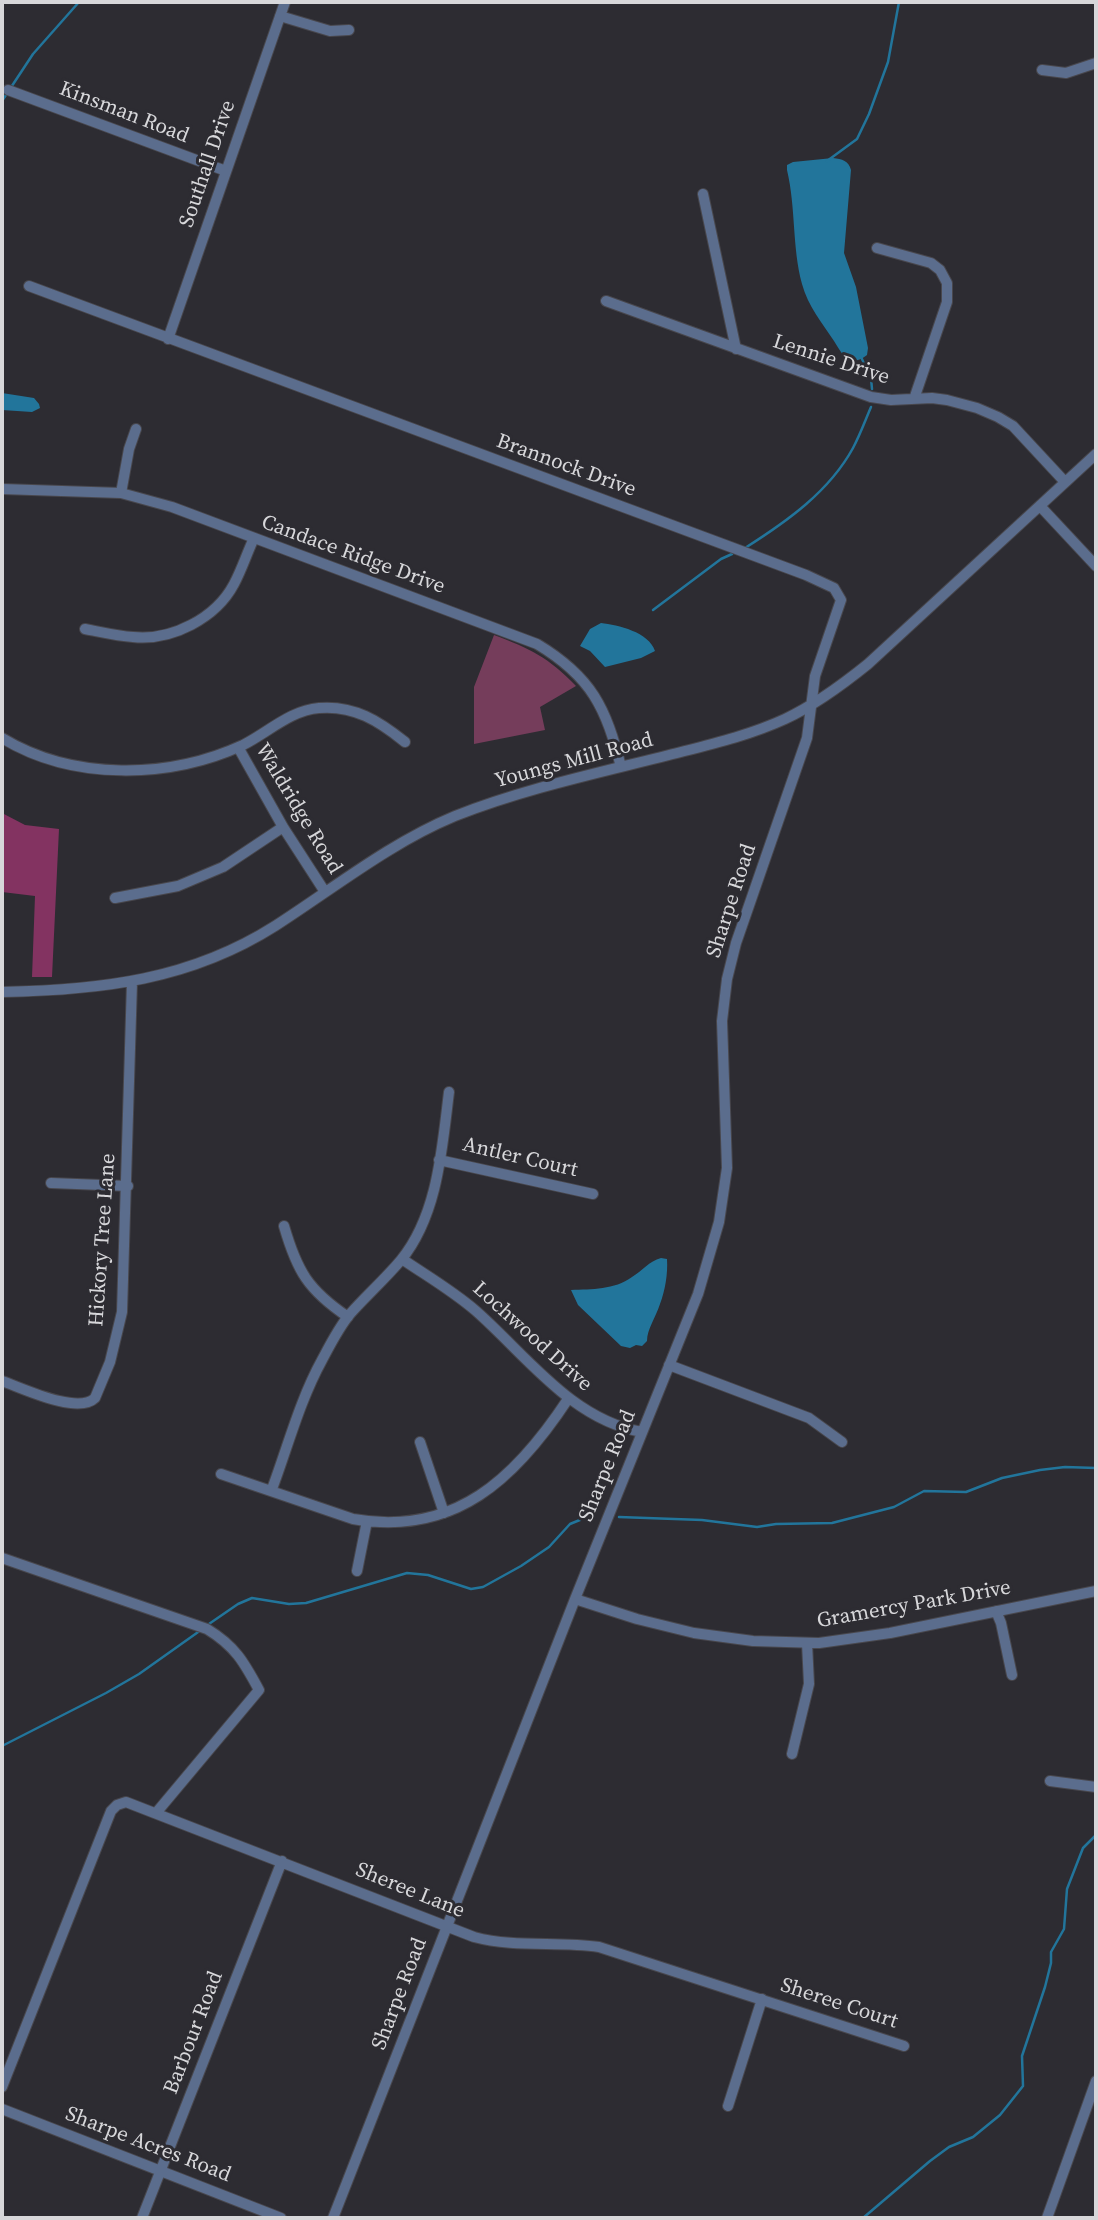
<!DOCTYPE html>
<html>
<head>
<meta charset="utf-8">
<style>
  body { margin:0 }
  #map { position:relative; width:1098px; height:2220px; overflow:hidden; background:#2d2c32; font-family:"Source Serif 4",serif }
  canvas { display:block }
  .frame { position:absolute; inset:0; border:4px solid #d7d7da; pointer-events:none }
</style>
</head>
<body>
<div id="map">
<canvas width="1098" height="2220"></canvas>
<div class="frame"></div>
</div>
<script>
const ctx = document.querySelector('canvas').getContext('2d');
ctx.lineJoin = 'round';
function fill(path, color) {
  ctx.fillStyle = color;
  ctx.fill(path, 'evenodd');
}
function trace(path, color, width, dash) {
  ctx.strokeStyle = color;
  ctx.lineWidth = width;
  ctx.lineCap = dash ? 'butt' : 'round';
  ctx.setLineDash(dash || []);
  ctx.stroke(path);
}
function label(font, color, halo, rows, align = 'center') {
  ctx.font = font + ' "Source Serif 4",serif';
  ctx.lineWidth = 6;
  ctx.setLineDash([]);
  ctx.textBaseline = 'middle';
  ctx.strokeStyle = halo;
  ctx.fillStyle = color;
  for (const [text, x, y, turn = 0] of rows) {
    ctx.save();
    ctx.translate(x, y);
    ctx.rotate((+turn || 0) * Math.PI / 180);
    ctx.textAlign = isNaN(turn) ? turn : align;
    if (halo) ctx.strokeText(text, 0, 0);
    ctx.fillText(text, 0, 0);
    ctx.restore();
  }
}
const green = new Path2D(`
  M494,635C531,649 548,657 576,686L540,707L545,730L474,744V687Z`);
const forest = new Path2D(`
  M2,813L25,825L59,829L52,977H32L35,896L2,892Z`);
const water = new Path2D(`
  M833,158C842,159 849,161 851,170L844,253L856,287L868,348L867,355C848,369 843,355 834,341C822,323 808,306 802,284C792,247 796,208 787,170V165L793,162Z
  M2,393L34,398L39,404L40,408L32,412L2,410Z
  M601,623C618,625 649,632 655,651L641,658L605,667L590,651L580,646L590,629Z
  M661,1258L667,1259C668,1274 665,1291 660,1304C656,1317 647,1329 647,1341L642,1346L636,1345L630,1348L621,1346L578,1305L571,1290C592,1289 614,1290 632,1277C642,1271 649,1261 661,1258Z`);
const stream = new Path2D(`
  M2,101L33,54L79,2
  M827,161L857,139L869,114L888,62L899,2
  M861,357L871,378L872,389
  M745,548C786,522 829,492 853,448C860,435 865,421 871,407
  M653,610L721,559L732,554
  M619,1517L702,1520L757,1527L776,1524L832,1523L894,1507L924,1491L966,1492L1002,1478L1040,1470L1065,1467L1096,1468
  M206,1626L238,1604L252,1598L289,1604L306,1603L407,1573L428,1575L471,1589L483,1587L521,1566L549,1547L570,1524L592,1515
  M2,1746L106,1693L139,1674L201,1630
  M863,2218L930,2161L949,2147L973,2137L1000,2115L1023,2086L1022,2056L1045,1987L1051,1963V1952L1064,1929L1067,1889L1083,1848L1096,1835`);
const minor = new Path2D(`
  M280,16L330,31L349,30
  M1042,70L1066,73L1096,63
  M8,90L226,171
  M703,194L736,349
  M877,248L931,263L940,270L947,283V302L914,399
  M29,286L806,575L834,588L841,600L815,676L807,738L736,943L727,979L722,1021L727,1168L719,1222L698,1294L575,1599L333,2218
  M606,301L871,397L891,400L932,398L947,400L977,408L998,417L1013,426L1065,482
  M168,339L285,2
  M2,489L121,493L172,507L537,644C592,677 606,708 621,767
  M121,493L129,449L136,429
  M1040,506L1096,566
  M85,629C101,632 117,636 133,637C172,641 216,618 234,584C242,569 247,553 254,538
  M2,738C73,781 169,779 243,745C267,733 291,710 319,708C354,705 379,721 405,742
  M238,747L283,827L325,892
  M115,898L178,886L223,867L283,827
  M2,992C101,990 190,980 275,926C334,888 390,843 455,816C523,789 598,773 669,755C708,745 748,736 785,719C815,705 842,685 868,664L1096,454
  M439,1160L593,1194
  M51,1183L128,1186
  M284,1226C297,1271 308,1290 348,1317
  M402,1259C427,1276 453,1291 476,1311C527,1356 572,1420 642,1432
  M669,1365L809,1418L842,1442
  M2,1381C22,1388 78,1415 95,1398L110,1362L122,1312L132,982
  M420,1442L444,1513
  M221,1474L353,1519C455,1537 516,1478 568,1399
  M272,1489C288,1446 300,1400 322,1360C330,1345 339,1327 350,1314C366,1296 385,1279 401,1260C438,1215 442,1148 449,1092
  M2,1558L207,1629C235,1646 244,1662 259,1690L156,1813
  M357,1571L367,1521
  M575,1599L637,1619L694,1633L753,1641L819,1643L890,1633L1096,1591
  M996,1611L1001,1623L1012,1675
  M792,1754L809,1684L807,1643
  M1050,1781L1096,1787
  M2,2087L111,1811L117,1805L126,1802L474,1937C515,1948 557,1941 599,1947L904,2046
  M728,2106L762,1999
  M2,2109L281,2218
  M142,2218L282,1861
  M1047,2218L1096,2081`);
const streetNames = [
  ["Kinsman Road",124,113,21],
  ["Southall Drive",208,164,-71],
  ["Lennie Drive",831,360,18],
  ["Brannock Drive",566,466,20],
  ["Candace Ridge Drive",353,555,20],
  ["Youngs Mill Road",574,761,-15],
  ["Waldridge Road",298,809,59],
  ["Sharpe Road",732,901,-72],
  ["Antler Court",520,1158,13],
  ["Hickory Tree Lane",103,1240,-86],
  ["Lochwood Drive",532,1337,42],
  ["Sharpe Road",608,1466,-68],
  ["Gramercy Park Drive",914,1605,-10],
  ["Sheree Lane",410,1891,22],
  ["Sharpe Road",400,1994,-69],
  ["Sheree Court",839,2004,18],
  ["Barbour Road",194,2033,-69],
  ["Sharpe Acres Road",148,2145,21]
];
fill(green, '#753d5b');
fill(forest, '#833361');
fill(water, '#22759b');
trace(stream, '#22759b', 2.5);
trace(minor, '#48474d', 12);
trace(minor, '#5b6d8d', 10);
label('21px', '#d7d7da', '#2d2c32', streetNames);
</script>
</body>
</html>
